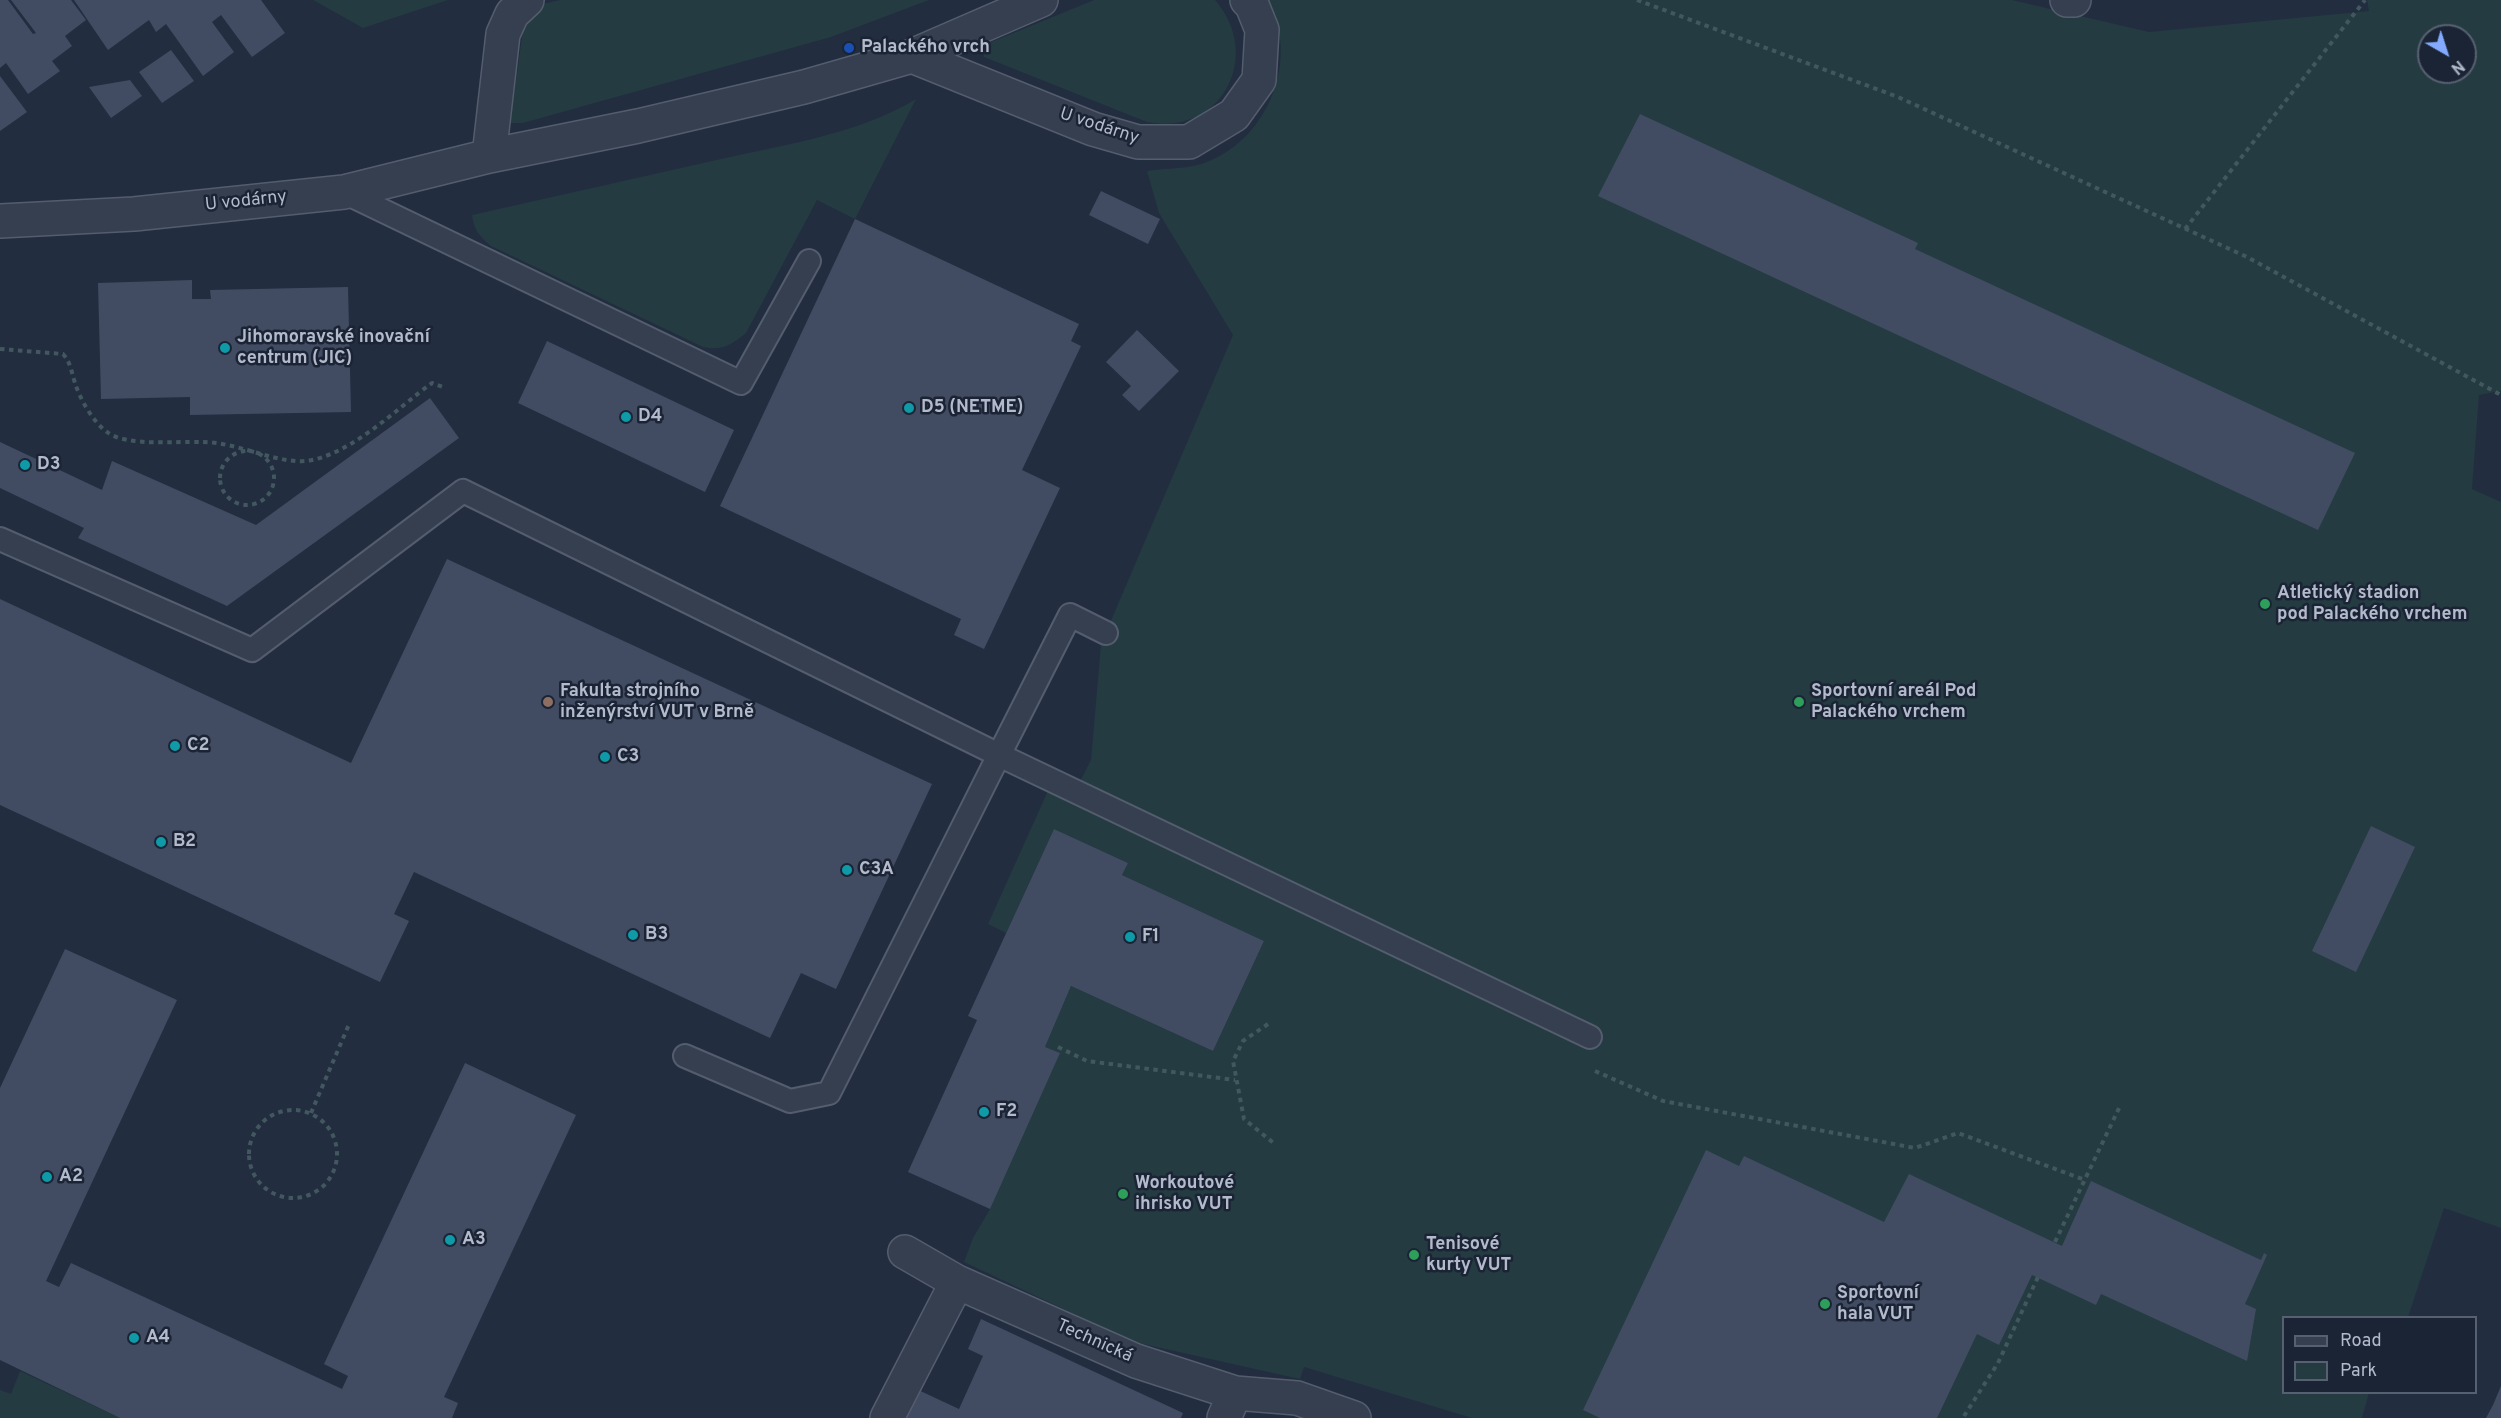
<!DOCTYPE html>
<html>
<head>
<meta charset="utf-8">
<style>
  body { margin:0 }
  #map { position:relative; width:2501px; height:1418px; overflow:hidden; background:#222d40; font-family:Overpass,sans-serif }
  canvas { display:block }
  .legend { position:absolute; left:2282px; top:1316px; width:195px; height:78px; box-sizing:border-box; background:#1b2435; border:2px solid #576071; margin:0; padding:8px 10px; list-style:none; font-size:18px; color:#b2bacb }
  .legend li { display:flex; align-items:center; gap:12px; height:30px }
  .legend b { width:30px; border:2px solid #576071 }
  .north { position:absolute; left:2417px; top:24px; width:60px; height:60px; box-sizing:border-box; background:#1b2435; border:2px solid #576071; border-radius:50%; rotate:141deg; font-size:16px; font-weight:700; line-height:24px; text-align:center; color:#b2bacb }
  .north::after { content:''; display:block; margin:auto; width:21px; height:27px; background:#83aaff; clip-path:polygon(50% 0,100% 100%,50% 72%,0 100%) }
</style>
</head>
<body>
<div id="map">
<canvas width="2501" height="1418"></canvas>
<ul class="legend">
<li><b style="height:8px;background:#363f50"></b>Road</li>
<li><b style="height:16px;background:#243b41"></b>Park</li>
</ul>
<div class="north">N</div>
</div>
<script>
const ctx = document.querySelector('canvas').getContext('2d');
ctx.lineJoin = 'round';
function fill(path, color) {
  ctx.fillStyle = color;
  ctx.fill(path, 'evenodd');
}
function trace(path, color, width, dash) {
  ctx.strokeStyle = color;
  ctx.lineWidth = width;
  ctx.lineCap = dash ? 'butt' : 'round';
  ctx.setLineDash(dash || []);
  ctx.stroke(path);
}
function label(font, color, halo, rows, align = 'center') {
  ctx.font = font + ' Overpass,sans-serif';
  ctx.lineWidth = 5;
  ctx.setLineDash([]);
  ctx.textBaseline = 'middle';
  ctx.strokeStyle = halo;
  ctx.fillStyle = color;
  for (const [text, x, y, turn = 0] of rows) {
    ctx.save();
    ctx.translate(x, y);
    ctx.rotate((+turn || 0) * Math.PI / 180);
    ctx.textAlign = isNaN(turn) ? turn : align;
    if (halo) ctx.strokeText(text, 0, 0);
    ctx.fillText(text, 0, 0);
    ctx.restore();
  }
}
const green = new Path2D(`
  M313,0H448L363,28Z
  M560,0H929L831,37L523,123H510L526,8Z
  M1094,0H1215C1264,56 1221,137 1147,122L984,57C982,50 983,47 989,43Z
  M1268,0H2012L2149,32L2369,11L2367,0H2501V391L2479,395L2472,489L2501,502V1228L2444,1208L2408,1317L2284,1318V1392L2369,1393L2362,1418H1472L1304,1367L1300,1379L1143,1344L1106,1329L964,1262L973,1238L990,1209L1045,1047L1071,986L1213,1051L1264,941L1122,875L1128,863L1054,829L1006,933L988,924L1056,773L1079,783L1091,760L1101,644L1233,335L1159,213L1147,171C1166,168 1190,169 1207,162C1269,138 1300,58 1268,0ZM2429,36H2465V72H2429Z
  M916,99L855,219L817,200L746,333C731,345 722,351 703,347L491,246C479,236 474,230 472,215C555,196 638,178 721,159C787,144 858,134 916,99Z
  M20,1371L120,1418H0V1390L11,1394Z`);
const building = new Path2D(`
  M0,0H8L33,34L36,33L11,0H71L86,20L65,36L72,46L52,61L60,71L28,94L6,63L0,68Z
  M74,0H261L285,33L252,57L221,15L212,22L234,52L203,76L166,24L156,32L149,20L108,50Z
  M171,50L194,81L162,103L139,72Z
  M0,76L27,112L0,131Z
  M130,80L142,96L111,118L89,87Z
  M1640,114L1918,243L1915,249L2355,453L2318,530L1598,196Z
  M1101,191L1160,219L1148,244L1089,215Z
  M855,219L1079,324L1071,341L1081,346L1022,470L1060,488L984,649L954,635L961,619L720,506Z
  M192,280V299H211L210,290L348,287L351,412L190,415V397L101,399L98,283Z
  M1137,330L1179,371L1139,411L1122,395L1131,386L1106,362Z
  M547,341L734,430L705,492L518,403Z
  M430,398L459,438L227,606L78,538L84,528L0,488V442L102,490L112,461L256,525Z
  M447,559L932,784L836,989L801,973L770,1038L414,872L394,914L409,921L380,982L0,805V599L351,763Z
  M2371,826L2415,847L2356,972L2312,951Z
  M1054,829L1128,863L1122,875L1264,941L1213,1051L1071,986L1045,1047L1060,1053L990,1209L908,1172L977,1020L968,1016Z
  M65,949L177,1000L46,1281L59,1287L71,1263L342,1389L348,1376L324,1364L465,1063L576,1115L444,1397L458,1403L452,1418H120L0,1360V1088Z
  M1706,1150L1739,1166L1744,1156L1884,1222L1909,1174L2062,1246L2091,1181L2261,1260L2264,1253L2267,1255L2245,1304L2256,1309L2247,1361L2101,1294L2096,1305L2032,1275L1999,1345L1977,1334L1937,1418H1600L1583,1410Z
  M981,1319L1183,1413L1181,1418H900L914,1388L959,1409L983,1356L968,1349Z
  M2501,1386V1418H2486L2493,1405Z`);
const path = new Path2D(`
  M1637,0L1898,97L2247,257L2501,395
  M2185,229L2365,0
  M0,349L63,354C71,363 71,371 75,383C80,399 93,422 107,432C126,447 177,441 201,442C234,442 263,458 295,461C341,465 397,408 432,383L446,388
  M220 478a27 27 0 1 1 54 0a27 27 0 1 1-54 0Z
  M1268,1024L1243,1041L1233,1061L1244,1119L1276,1145
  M1058,1047L1087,1061L1235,1080
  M1595,1071L1663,1101L1915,1148L1958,1133L2085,1180
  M249 1154a44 44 0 1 1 88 0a44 44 0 1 1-88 0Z
  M311,1113L350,1022
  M2055,1242L2121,1104
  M1964,1416L1998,1363L2038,1277`);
const lane = new Path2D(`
  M344,192L741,383L809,261
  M0,539L252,650L463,491L999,755L829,1093L790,1101L685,1056
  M1106,633L1070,615L999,755L1590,1037`);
const street = new Path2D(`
  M2067,0H2074
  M912,56L1093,129L1138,142H1189L1234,115L1259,80L1262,30L1252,5L1247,0
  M489,156L503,34L512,14L527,0
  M0,221L134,214L344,192L489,156L638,126L804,87L912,56L1041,0
  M905,1252L957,1282L1136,1361L1235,1393L1297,1398L1354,1418
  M887,1418L957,1282
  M1224,1418L1235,1393`);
const markers = [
  [849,48,6,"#1a4fb4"],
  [225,348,6,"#0f9aa8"],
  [909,408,6,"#0f9aa8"],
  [626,417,6,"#0f9aa8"],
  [25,465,6,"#0f9aa8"],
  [2265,604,6,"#2e9e5b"],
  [548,702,6,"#8d6e63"],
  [1799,702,6,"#2e9e5b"],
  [175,746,6,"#0f9aa8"],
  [605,757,6,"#0f9aa8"],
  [161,842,6,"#0f9aa8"],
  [847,870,6,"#0f9aa8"],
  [633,935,6,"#0f9aa8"],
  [1130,937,6,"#0f9aa8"],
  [984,1112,6,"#0f9aa8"],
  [47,1177,6,"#0f9aa8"],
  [1123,1194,6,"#2e9e5b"],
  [450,1240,6,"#0f9aa8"],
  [1414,1255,6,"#2e9e5b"],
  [1825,1304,6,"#2e9e5b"],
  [134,1338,6,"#0f9aa8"]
];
const poiNames = [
  ["Palackého vrch",861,48],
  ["Jihomoravské inovační",237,338],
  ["centrum (JIC)",237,359],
  ["D5 (NETME)",921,408],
  ["D4",638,417],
  ["D3",37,465],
  ["Atletický stadion",2277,594],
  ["pod Palackého vrchem",2277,615],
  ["Fakulta strojního",560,692],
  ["inženýrství VUT v Brně",560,713],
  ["Sportovní areál Pod",1811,692],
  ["Palackého vrchem",1811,713],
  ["C2",187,746],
  ["C3",617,757],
  ["B2",173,842],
  ["C3A",859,870],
  ["B3",645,935],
  ["F1",1142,937],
  ["F2",996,1112],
  ["A2",59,1177],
  ["Workoutové",1135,1184],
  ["ihrisko VUT",1135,1205],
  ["A3",462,1240],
  ["Tenisové",1426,1245],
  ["kurty VUT",1426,1266],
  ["Sportovní",1837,1294],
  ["hala VUT",1837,1315],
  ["A4",146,1338]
];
const streetNames = [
  ["U vodárny",1099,127,18],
  ["U vodárny",246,202,-6],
  ["Technická",1094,1342,24]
];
fill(green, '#243b41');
fill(building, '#414c62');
trace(lane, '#545d6e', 26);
trace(street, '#545d6e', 36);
trace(path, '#42585e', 4, [4.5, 4.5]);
trace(lane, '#363f50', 22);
trace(street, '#363f50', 33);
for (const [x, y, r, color] of markers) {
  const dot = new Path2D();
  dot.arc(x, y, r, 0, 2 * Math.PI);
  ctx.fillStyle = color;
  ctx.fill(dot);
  trace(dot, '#1b2435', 2);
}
label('bold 18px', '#b2bacb', '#1b2435', poiNames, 'left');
label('18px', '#b2bacb', '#1b2435', streetNames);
</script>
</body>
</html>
